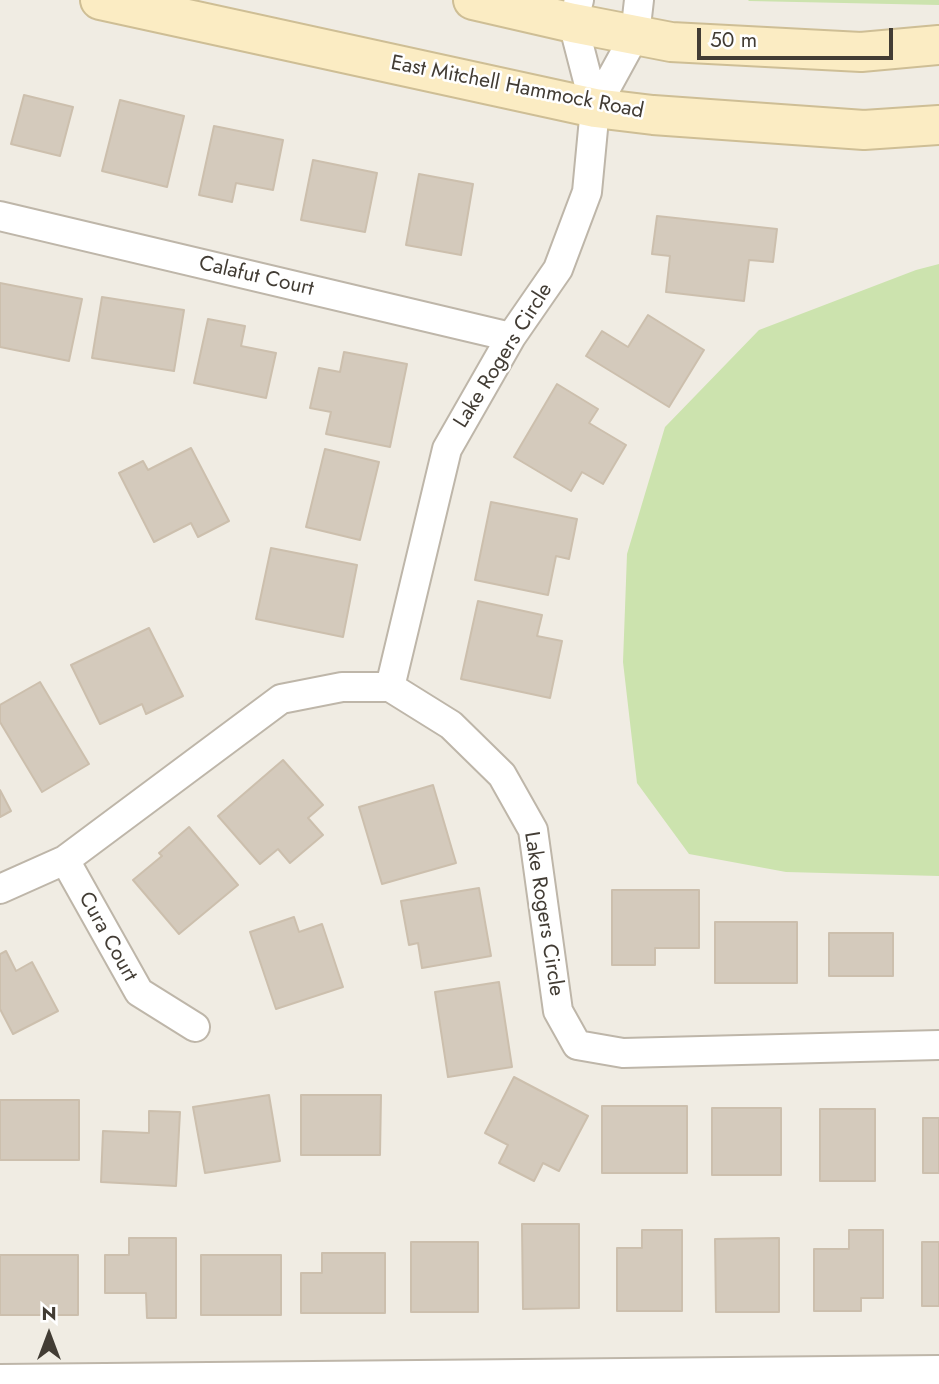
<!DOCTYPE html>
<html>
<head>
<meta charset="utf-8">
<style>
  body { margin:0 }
  #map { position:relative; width:939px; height:1384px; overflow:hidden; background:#f0ece3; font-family:Jost,sans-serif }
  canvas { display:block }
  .north { position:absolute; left:14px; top:1300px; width:70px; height:70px; -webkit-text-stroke:5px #fff; paint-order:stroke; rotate:0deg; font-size:19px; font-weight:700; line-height:28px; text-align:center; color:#423c34 }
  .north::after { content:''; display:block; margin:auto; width:24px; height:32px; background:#423c34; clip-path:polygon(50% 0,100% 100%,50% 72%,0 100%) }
  .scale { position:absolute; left:697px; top:28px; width:196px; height:32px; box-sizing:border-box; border:4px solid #423c34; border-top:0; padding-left:9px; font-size:21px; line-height:24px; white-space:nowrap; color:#423c34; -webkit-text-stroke:5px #fff; paint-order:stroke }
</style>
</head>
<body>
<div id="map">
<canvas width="939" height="1384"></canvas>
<div class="north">N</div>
<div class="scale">50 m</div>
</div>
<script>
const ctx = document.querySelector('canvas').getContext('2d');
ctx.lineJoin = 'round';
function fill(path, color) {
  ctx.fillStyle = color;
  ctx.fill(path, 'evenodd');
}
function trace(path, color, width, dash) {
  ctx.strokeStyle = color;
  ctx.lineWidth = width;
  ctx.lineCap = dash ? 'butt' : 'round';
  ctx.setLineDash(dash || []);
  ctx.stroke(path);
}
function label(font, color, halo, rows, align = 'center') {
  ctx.font = font + ' Jost,sans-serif';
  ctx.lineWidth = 5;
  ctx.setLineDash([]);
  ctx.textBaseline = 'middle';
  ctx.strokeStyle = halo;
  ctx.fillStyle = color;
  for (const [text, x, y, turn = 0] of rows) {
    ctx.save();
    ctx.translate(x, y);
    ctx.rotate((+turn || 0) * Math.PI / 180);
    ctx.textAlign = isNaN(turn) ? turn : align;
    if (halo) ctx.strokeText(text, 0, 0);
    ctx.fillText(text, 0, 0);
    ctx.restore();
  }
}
const green = new Path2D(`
  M748,0H939V5L749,1Z
  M939,264V876L786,872L689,854L637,783L623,662L627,554L665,427L759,330L916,270Z`);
const building = new Path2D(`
  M24,95L73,107L60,156L11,144Z
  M120,100L184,116L167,187L102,171Z
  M214,126L283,140L273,190L236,183L232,202L199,195Z
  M313,160L377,173L365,232L301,220Z
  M419,174L473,184L461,255L406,245Z
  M657,216L777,229L773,262L749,260L744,301L666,292L670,256L652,254Z
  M0,283L82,299L69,361L0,347Z
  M102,297L184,310L174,371L92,358Z
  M648,315L704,350L669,407L586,356L602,331L628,347Z
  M208,319L245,326L241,346L276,353L266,398L194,383Z
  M344,352L407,364L390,447L326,434L331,412L310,408L319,368L340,372Z
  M557,384L598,409L589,423L626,445L603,484L582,472L571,491L514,457Z
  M191,448L229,521L198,537L191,523L154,542L119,473L143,461L148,470Z
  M325,449L379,462L360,540L306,527Z
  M491,502L577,519L569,559L556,556L548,595L475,580Z
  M271,548L357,565L343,637L256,619Z
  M478,601L542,615L537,636L562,641L550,698L461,679Z
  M149,628L183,696L146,714L142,704L100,724L71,665Z
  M40,682L89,764L42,792L0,722V705Z
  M283,760L323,805L308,818L323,835L290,863L278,849L260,864L218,816Z
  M433,785L456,863L382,884L359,807Z
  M0,790L11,811L0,817Z
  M189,827L238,885L179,934L133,880L162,856L159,853Z
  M479,888L491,956L422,968L418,943L409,945L401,901Z
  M612,890H699V948H655V965H612Z
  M294,917L299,932L322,924L343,987L276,1009L250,932Z
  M715,922H797V983H715Z
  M829,933H893V976H829Z
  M6,951L16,971L32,962L58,1011L13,1034L0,1009V954Z
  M499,982L512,1067L448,1077L435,992Z
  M514,1077L588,1116L559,1171L543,1163L534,1181L499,1163L508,1145L485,1133Z
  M269,1095L280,1161L205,1173L193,1107Z
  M301,1095H381L380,1155H301Z
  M0,1100H79V1160H0Z
  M602,1106H687V1173H602Z
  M712,1108H781V1175H712Z
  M820,1109H875V1181H820Z
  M149,1111L180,1112L176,1186L101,1182L103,1131L149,1133Z
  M923,1118H939V1173H923Z
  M522,1224H579V1308L523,1309Z
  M642,1230H682V1311H617V1248H642Z
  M849,1230H883V1298H861V1311H814V1249H849Z
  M129,1238H176V1318H147L146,1293H105V1255H129Z
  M779,1238V1312H716L715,1239Z
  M411,1242H478V1312H411Z
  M922,1242H939V1306H922Z
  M322,1253H385V1313H301V1273H322Z
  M0,1255H78V1315H0Z
  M201,1255H281V1315H201Z`);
const street = new Path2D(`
  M595,108L635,35L639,0
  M0,216L511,337
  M390,687L447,449L511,337L558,269L587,192L595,108L573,23L579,0
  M65,860L139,992L195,1027
  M0,889L65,860L281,699L342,687H390L451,725L502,775L533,830L558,1011L577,1045L623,1053L939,1045
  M0,1379L939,1370`);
const secondary = new Path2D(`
  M100,0L595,108L653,115L864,130L939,125
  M473,0L573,23L671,42L861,52L939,45`);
const streetNames = [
  ["East Mitchell Hammock Road",517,88,11],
  ["Calafut Court",256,277,13],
  ["Lake Rogers Circle",504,356,-58],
  ["Lake Rogers Circle",543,914,81],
  ["Cura Court",107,937,61]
];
fill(green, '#cce3ae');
fill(building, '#d4cabc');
trace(building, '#ccbfad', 2);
trace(street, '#beb6a9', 32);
trace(secondary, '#cebe95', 42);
trace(street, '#fff', 28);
trace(secondary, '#fbecc3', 38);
label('21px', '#423c34', '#fff', streetNames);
</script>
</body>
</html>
